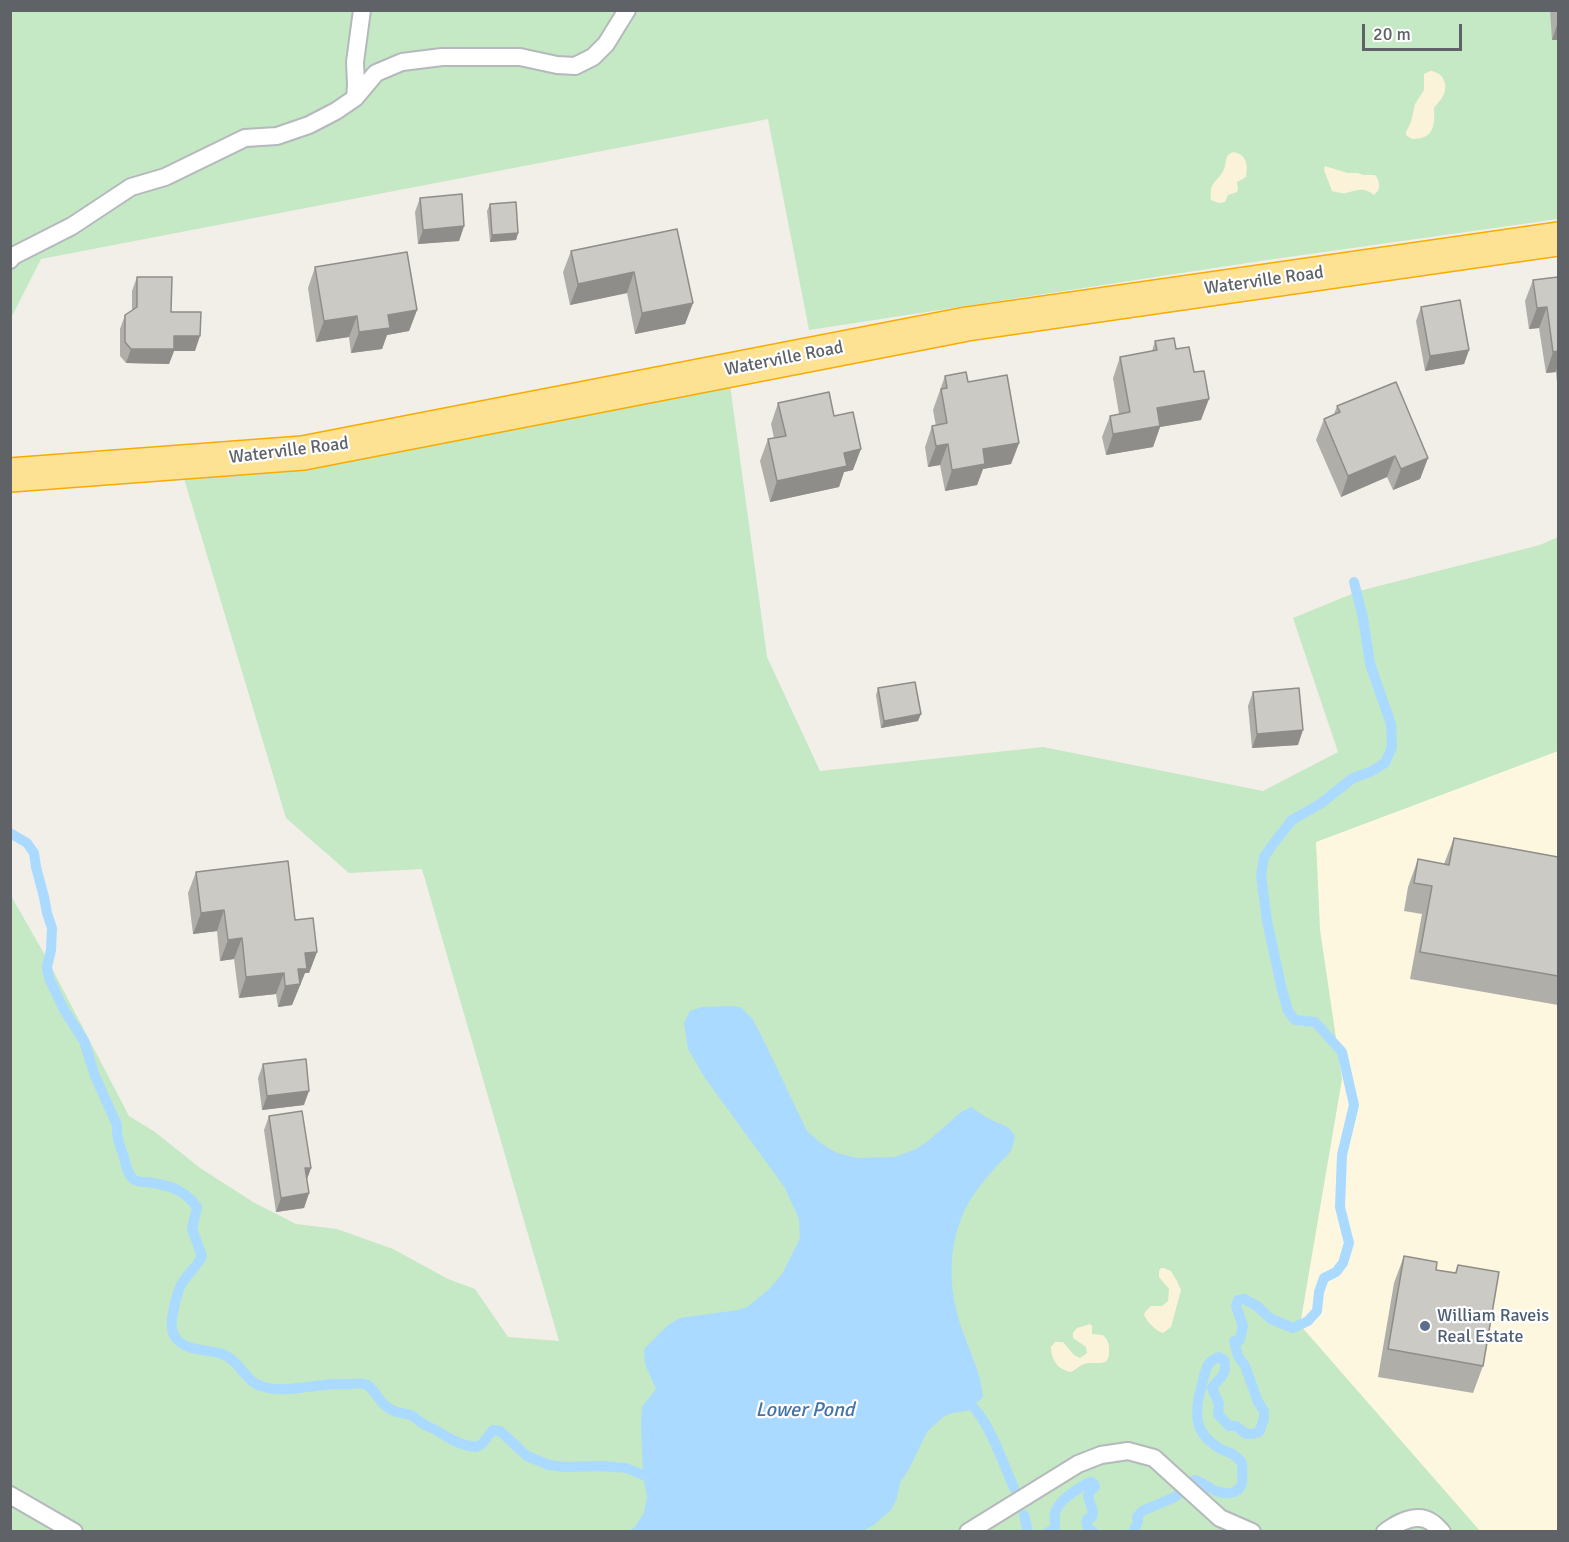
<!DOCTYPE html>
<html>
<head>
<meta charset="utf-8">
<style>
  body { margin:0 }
  #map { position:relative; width:1569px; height:1542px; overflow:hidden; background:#f1efe8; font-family:Signika,sans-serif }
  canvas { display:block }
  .frame { position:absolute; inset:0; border:12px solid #5f6368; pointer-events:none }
  .scale { position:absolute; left:1362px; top:24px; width:100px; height:27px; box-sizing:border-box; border:3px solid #5f6368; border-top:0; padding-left:8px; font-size:18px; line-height:21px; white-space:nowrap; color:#5f6368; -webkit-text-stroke:4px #fff; paint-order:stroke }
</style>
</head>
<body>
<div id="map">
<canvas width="1569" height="1542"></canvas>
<div class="frame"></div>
<div class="scale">20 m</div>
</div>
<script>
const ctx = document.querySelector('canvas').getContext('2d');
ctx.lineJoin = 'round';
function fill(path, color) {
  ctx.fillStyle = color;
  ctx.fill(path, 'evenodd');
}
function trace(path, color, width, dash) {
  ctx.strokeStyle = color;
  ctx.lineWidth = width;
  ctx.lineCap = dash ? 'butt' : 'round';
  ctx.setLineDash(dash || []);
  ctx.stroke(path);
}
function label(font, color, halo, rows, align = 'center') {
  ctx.font = font + ' Signika,sans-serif';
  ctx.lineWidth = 4.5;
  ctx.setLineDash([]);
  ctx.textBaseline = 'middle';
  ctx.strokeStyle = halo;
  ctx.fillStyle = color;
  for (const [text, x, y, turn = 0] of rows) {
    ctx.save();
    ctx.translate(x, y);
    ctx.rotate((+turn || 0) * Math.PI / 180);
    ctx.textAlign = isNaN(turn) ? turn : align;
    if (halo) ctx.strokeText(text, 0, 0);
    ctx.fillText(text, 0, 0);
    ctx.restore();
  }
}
const commercial = new Path2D(`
  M1558,751V1531H1480L1300,1325L1342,1079L1320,930L1316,842Z`);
const green = new Path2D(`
  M11,11H1558V219L1260,261L809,330L768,119L41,259L11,318Z
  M728,370L767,657L820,771L1043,747L1263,791L1338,752L1293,618L1359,591L1540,545L1558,537V751L1316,842L1320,930L1342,1079L1300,1325L1480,1531H11L10,894L46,957L129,1116L155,1132L200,1168L253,1202L296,1224L337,1229L393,1249L448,1279L475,1289L508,1337L559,1341L422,869L349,873L286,818L179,462Z`);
const sand = new Path2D(`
  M1430,71C1443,72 1449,84 1443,96C1441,100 1437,104 1434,108C1435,126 1434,139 1412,139L1406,135V132L1411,122L1415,104L1424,90V74Z
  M1233,152C1247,154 1248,165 1246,177L1237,182L1238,188L1237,192L1228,195L1225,202L1219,203L1211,200C1209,180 1218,183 1224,169C1226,165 1225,160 1228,155Z
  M1325,166L1347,173H1358L1363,175H1375C1379,179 1380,186 1378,191L1374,195C1363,187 1359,190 1346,193C1342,194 1337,192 1332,191L1324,170Z
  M1161,1268H1164L1171,1271L1177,1281L1181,1290L1171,1327L1163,1333C1156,1331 1148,1323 1144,1315L1145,1312L1151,1306H1162L1168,1301L1169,1289L1159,1277V1271Z
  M1090,1324L1092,1326V1334L1103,1335C1107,1340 1109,1342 1109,1349C1110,1370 1097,1360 1084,1364C1079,1366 1075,1370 1071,1372C1058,1370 1051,1360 1051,1347L1055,1342H1063L1074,1355L1080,1358L1087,1353L1086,1347L1073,1338V1333L1077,1328Z`);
const water = new Path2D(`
  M729,1006L740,1007L752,1018L764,1041L807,1131L822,1144L837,1153L856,1158L895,1157L916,1149L927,1142L961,1112L971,1107C978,1112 985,1117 992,1120C1002,1125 1010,1126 1015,1136C1014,1141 1013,1145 1011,1150C1008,1156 1001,1161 996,1167C983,1181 970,1197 962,1216C947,1254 949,1294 963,1332C971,1354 981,1374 983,1397L967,1411L953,1413L944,1416L927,1432L909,1469L900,1483L897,1498L891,1510L875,1524L863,1531H629L635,1527L644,1513L647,1498L643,1475L641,1426L642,1407L656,1389L645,1364L644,1349L668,1325L680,1318L738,1310L747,1307L768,1290L782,1274L800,1238L799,1219L785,1188L705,1078L688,1049L684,1023L690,1011L702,1007Z`);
const stream = new Path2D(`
  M10,833L27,843L34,853L36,867L44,897L47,913L52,928L51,950L47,967L49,978L63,1008L84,1041L95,1076L117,1125C116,1137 120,1146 124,1157C126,1165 127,1173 133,1179C137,1182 142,1182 147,1182C168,1185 184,1189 197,1207L192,1229L202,1256C197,1267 187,1274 181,1285C178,1290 177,1297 175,1303C171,1320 167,1337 186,1346C197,1351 210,1350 222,1354C241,1361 244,1382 264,1387C281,1392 306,1387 323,1385C331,1384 339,1384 346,1384C352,1385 358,1382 364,1384C374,1386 377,1400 386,1406C396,1414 401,1412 411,1415C415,1417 418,1421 422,1423C427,1427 433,1428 439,1432C452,1440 460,1445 476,1447L482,1444L493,1430L500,1431L527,1456L549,1465L566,1467L603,1466L626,1468L643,1475L656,1471
  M964,1400C985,1409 1004,1466 1014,1488
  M1024,1515L1028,1532
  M1048,1532L1052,1531L1055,1527C1055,1522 1054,1518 1055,1513C1058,1500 1077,1490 1087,1483L1091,1482L1094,1484L1095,1487L1091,1490L1088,1496L1093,1512L1092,1517L1087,1519C1085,1525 1088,1528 1093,1532
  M1133,1532L1138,1522L1137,1517L1142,1511L1175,1497L1195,1480C1202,1482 1206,1486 1212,1489C1222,1495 1238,1496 1242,1483C1243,1477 1242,1469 1242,1463C1233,1451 1231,1455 1219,1448C1194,1433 1194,1414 1201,1388C1203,1380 1205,1368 1210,1362C1211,1361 1218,1357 1218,1357L1224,1360C1228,1376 1219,1377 1212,1388L1219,1404L1218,1414L1229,1426H1236L1246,1434H1252L1259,1432L1264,1419V1411L1258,1402L1245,1366L1238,1356L1234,1341L1240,1340L1243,1326L1236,1306L1238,1300L1244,1299L1257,1306L1271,1319L1293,1328L1308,1321L1317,1311L1319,1292L1324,1278L1336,1272L1343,1263L1349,1243L1340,1207L1342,1155L1354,1105L1342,1052L1315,1022L1295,1020L1288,1011L1282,990L1267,921L1261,875L1264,857L1273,844L1292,820L1320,804L1353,778L1370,772L1385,763L1392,747L1391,724L1370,664L1363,618L1354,582`);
const lane = new Path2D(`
  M355,98L356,85L355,62L362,10
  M10,260L13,256L72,226L131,187L165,177L245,138L277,136L309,125L336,111L355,98L376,73L402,62L442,57H520L557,65L575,66L593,57L606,44L627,10
  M10,1495L74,1532
  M968,1532L1078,1464L1101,1455L1128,1451L1154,1458L1220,1518L1252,1532
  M1385,1532C1397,1523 1417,1512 1431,1522C1435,1524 1438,1528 1442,1532`);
const highway = new Path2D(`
  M10,475L303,453L967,324L1558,239`);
const wall = new Path2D(`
  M1550,10H1558V40H1552Z
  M420,198L464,226L459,241L418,244L415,212Z
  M490,204L518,233L516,240L490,242L487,211Z
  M677,229L693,303L685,324L635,334L627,293L570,305L563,272L571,251Z
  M315,267L417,310L409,331L387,335L382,349L351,353L349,337L316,342L308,288Z
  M137,277L171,312L195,351H174L169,364L126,363L120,356V329L125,315L132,310V291Z
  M1558,277V393L1556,372L1546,373L1539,328L1529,329L1525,301L1533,280Z
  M1421,307L1469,350L1464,364L1425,371L1416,321Z
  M1155,341L1176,349L1201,420L1160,427L1153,447L1106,455L1102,437L1110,416L1119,414L1113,378L1120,357L1152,351Z
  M945,376L968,382L1019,443L1011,464L983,469L977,485L945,491L940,465L928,467L925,447L932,426H936L933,410Z
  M778,403L834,416L853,470L844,472L839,487L770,502L760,461L768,439L774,438L771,424Z
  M1337,406L1428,458L1420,479L1393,490L1387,477L1341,497L1316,440L1324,419L1334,414Z
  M878,688L918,721L881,728L876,695Z
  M1253,692L1298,745L1252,748L1248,706Z
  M1454,838L1558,857V1005L1410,979L1422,914L1404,911L1408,887L1418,859L1444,864Z
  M196,872L295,920L317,952L309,973H305L292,1005L278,1007L276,994L239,998L234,959L220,961L217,931L193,934L188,893Z
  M263,1064L304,1105L262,1110L258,1078Z
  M269,1116L311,1168L307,1179L309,1193L304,1208L276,1212L264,1130Z
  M1404,1256L1436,1270L1455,1273L1458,1265L1483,1366L1473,1393L1378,1377L1394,1283Z`);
const shadedWall = new Path2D(`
  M1558,22V40H1552Z
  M464,226L459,241L418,244L423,230Z
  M518,233L516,240L490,242L492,235Z
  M634,272L627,293L570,305L578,284Z
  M693,303L685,324L635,334L642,313Z
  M1547,307L1539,328L1529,329L1537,308Z
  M417,310L409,331L387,335L382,349L351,353L359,332L388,315Z
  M357,316L349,337L316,342L324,321Z
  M174,336H200L195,351H174L169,364L126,363L131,349Z
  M1469,350L1464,364L1425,371L1430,356Z
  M1558,351V364L1556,372L1546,373L1553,352Z
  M1209,399L1201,420L1160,427L1153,447L1106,455L1113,434L1157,408Z
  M1019,443L1011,464L983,469L977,485L945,491L952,470L983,449Z
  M948,444L940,465L928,467L936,446Z
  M861,449L853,470L844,472L839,487L770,502L777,481L844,453Z
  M1395,456L1387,477L1341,497L1348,476Z
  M1428,458L1420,479L1393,490L1401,469Z
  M921,714L918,721L881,728L884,721Z
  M1303,730L1298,745L1252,748L1257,734Z
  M224,910L217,931L193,934L201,913Z
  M242,938L234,959L220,961L228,940Z
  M317,952L309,973H305L292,1005L278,1007L285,986L305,953Z
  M284,973L276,994L239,998L246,977Z
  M309,1091L304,1105L262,1110L267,1096Z
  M305,1168H311L306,1182Z
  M309,1193L304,1208L276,1212L281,1198Z`);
const building = new Path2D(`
  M462,194L464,226L423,230L420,198Z
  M516,202L518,233L492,235L490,204Z
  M677,229L693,303L642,313L634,272L578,284L571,251Z
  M407,252L417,310L388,315L390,328L359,332L357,316L324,321L315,267Z
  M137,277H172L171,312H201L200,336H174V349H131L125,342V315L137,307Z
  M1558,277V351L1553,352L1547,307L1537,308L1533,280Z
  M1460,300L1469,350L1430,356L1421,307Z
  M1174,338L1176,349L1189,347L1194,372L1204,371L1209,399L1157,408L1160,426L1113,434L1110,416L1130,412L1120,357L1157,350L1155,341Z
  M966,372L968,382L1007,375L1019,443L983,449L985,464L952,470L948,444L936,446L932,426L947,423L941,389L947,388L945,376Z
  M1396,382L1428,458L1401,469L1395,456L1348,476L1324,419L1340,412L1337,406Z
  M829,392L834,416L853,412L861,449L844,453L847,466L777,481L768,439L786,436L778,403Z
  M915,682L921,714L884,721L878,688Z
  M1299,688L1303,730L1257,734L1253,692Z
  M1454,838L1558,857V976L1420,952L1432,886L1414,883L1418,859L1449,865Z
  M288,861L295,920L313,918L317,952L305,953L307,969H298L300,984L285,986L284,973L246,977L242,938L228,940L224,910L201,913L196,872Z
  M306,1059L309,1091L267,1096L263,1064Z
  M302,1111L311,1168H305L309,1193L281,1198L269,1116Z
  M1404,1256L1437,1262L1436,1270L1456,1273L1458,1265L1499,1272L1483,1366L1388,1349Z`);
const markers = [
  [1425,1326,6,"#5c6f8a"]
];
const streetNames = [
  ["Waterville Road",1264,281,-8],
  ["Waterville Road",784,359,-11],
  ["Waterville Road",289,451,-7]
];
const serviceNames = [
  ["William Raveis",1437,1316],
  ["Real Estate",1437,1337]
];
const waterNames = [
  ["Lower Pond",805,1411]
];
fill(commercial, '#fef7e0');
fill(green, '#c5e8c5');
fill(sand, '#fbf3d9');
fill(water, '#aadaff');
trace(stream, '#aadaff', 10);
trace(lane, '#b5b8bc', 20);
trace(highway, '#f9ab00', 36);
trace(lane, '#fff', 16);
trace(highway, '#fde293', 33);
fill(wall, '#afaea9');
fill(shadedWall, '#8f8d8a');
fill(building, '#cccac5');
trace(building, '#8f8d8a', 1.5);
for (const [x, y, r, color] of markers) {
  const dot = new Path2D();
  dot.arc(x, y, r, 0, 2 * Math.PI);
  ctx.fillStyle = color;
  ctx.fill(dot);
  trace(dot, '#fff', 2);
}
label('18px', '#5f6368', '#fff', streetNames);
label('18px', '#4e5e75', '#fff', serviceNames, 'left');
label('italic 20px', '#4174aa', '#fff', waterNames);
</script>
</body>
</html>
